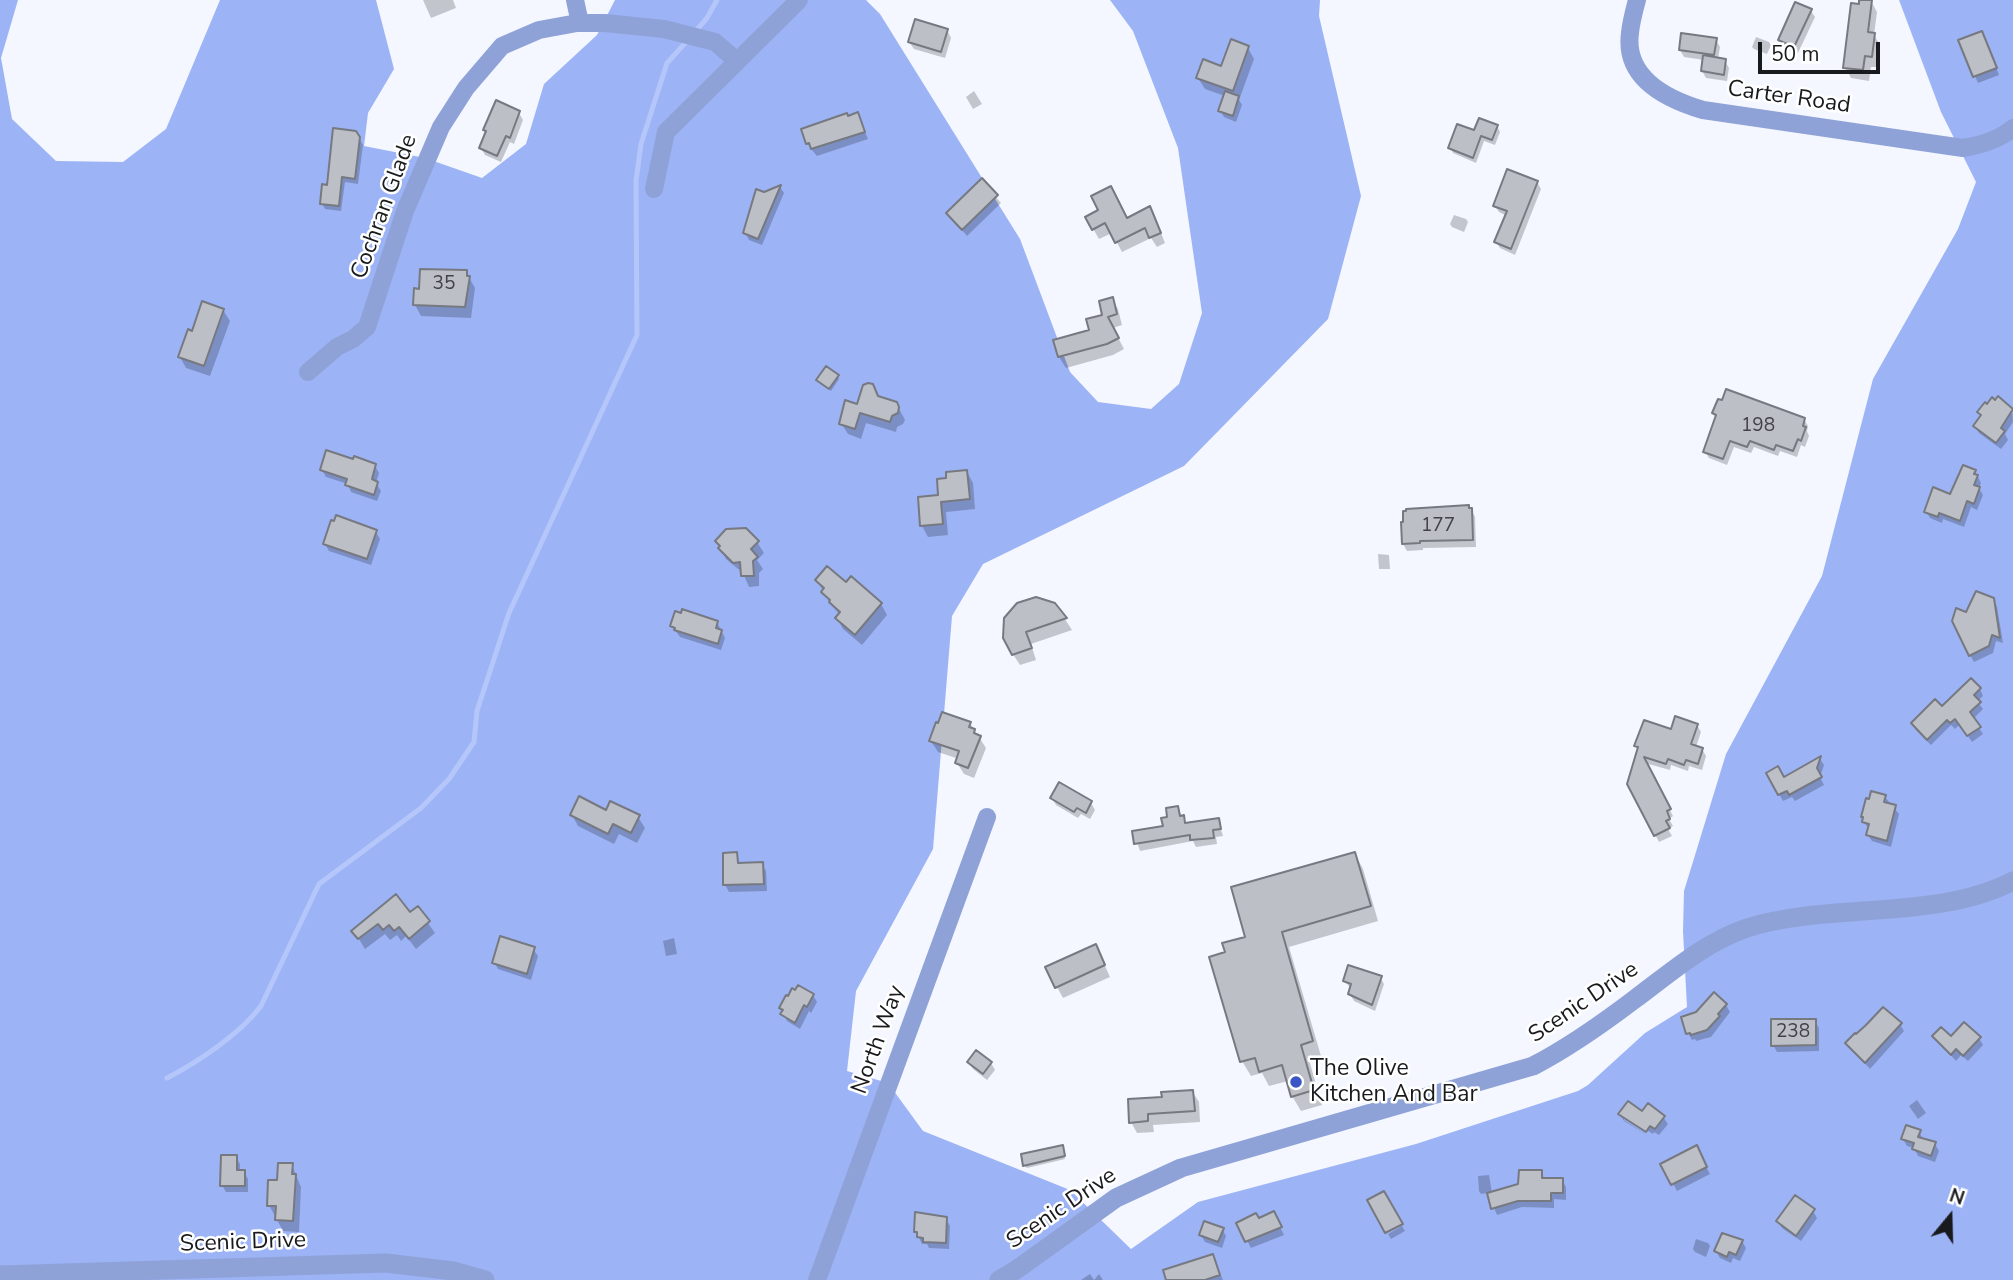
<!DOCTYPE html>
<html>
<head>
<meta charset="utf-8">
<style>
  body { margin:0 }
  #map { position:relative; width:2013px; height:1280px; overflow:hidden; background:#f4f7ff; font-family:"Nunito Sans",sans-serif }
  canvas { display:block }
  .north { position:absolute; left:1915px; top:1182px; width:70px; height:70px; -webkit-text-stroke:5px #fff; paint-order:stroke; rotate:19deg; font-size:19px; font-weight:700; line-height:28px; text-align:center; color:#191a1d }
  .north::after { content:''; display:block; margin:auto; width:24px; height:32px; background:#191a1d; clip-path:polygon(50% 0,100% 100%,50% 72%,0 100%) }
  .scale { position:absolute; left:1758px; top:42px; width:122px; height:32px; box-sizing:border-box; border:4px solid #191a1d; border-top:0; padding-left:9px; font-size:21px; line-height:24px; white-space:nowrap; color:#191a1d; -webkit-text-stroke:5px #fff; paint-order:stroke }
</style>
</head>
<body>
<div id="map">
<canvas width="2013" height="1280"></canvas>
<div class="north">N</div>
<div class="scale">50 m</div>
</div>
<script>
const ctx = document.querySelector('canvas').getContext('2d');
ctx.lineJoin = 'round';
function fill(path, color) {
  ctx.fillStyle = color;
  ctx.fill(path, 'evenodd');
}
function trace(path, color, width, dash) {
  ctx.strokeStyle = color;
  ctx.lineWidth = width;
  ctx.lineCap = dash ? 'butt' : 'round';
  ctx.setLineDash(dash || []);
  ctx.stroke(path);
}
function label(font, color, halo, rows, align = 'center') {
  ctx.font = font + ' "Nunito Sans",sans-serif';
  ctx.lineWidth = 5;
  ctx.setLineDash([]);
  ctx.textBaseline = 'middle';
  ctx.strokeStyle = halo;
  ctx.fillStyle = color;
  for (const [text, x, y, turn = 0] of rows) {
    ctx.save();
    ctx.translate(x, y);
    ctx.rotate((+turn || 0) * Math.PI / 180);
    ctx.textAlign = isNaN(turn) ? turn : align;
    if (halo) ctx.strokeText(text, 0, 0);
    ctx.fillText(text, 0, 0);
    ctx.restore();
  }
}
const forest = new Path2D(`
  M0,0H18L1,58L12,119L56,161L123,162L166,129L220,0H376L394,69L368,113L364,146L425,158L482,178L526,144L544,84L597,35L615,0H866L880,14L1020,239L1070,372L1098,402L1151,409L1179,384L1202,313L1178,148L1133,31L1110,0H1320L1319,16L1361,196L1328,319L1184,466L983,564L952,616L933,849L856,991L847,1071L888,1083L923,1131L1070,1190L1131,1249L1198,1202L1416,1144L1578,1091L1588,1085L1645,1033L1687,1007L1683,931L1684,891L1726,754L1822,576L1873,379L1958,229L1976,182L1941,112L1899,0H2013V1280H0Z`);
const shadow = new Path2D(`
  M423,0H453L456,8L431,18Z
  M1861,0L1871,1L1877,12L1874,35L1880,45L1877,67H1871L1869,81L1851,78L1845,67Z
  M1811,11L1815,17L1798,53L1784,47L1780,40Z
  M947,30L951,38L945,58L914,49L909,42Z
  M1756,37L1769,42L1771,45L1767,54L1754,49L1752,47Z
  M1716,40L1720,47L1718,59L1725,61L1729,68L1727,81L1706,78L1702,71L1704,60L1684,57L1680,50Z
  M1986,40L1999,75L1978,83L1960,41Z
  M1248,48L1254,59L1239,100L1242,105L1236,122L1224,117L1220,110L1225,96L1205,89L1198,78L1222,68Z
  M974,91L982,104L973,109L966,97Z
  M519,113L523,120L514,144L510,142L501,162L485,155L481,148L487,133L485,130Z
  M858,115L868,139L817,156L812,150L808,143Z
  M1497,126L1500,132L1495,145L1484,141L1476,163L1453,153L1450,147L1475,133Z
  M359,138L363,145L358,184L345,182L341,211L325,209L322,203L328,187Z
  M982,181L1001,203L967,236L948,213Z
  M1537,182L1541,189L1515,255L1500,248L1496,242L1507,216L1499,212L1495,206Z
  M780,187L784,193L762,245L749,240L745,232L764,194Z
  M1454,215L1466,219L1468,222L1464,232L1452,227L1450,224Z
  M1087,218H1155L1165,243L1157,247L1151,238L1122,252L1112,233L1099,239Z
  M466,272L475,288L471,318L421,316L415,305L421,290Z
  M1112,299L1118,309L1122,325L1113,328L1124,349L1113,355L1066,368L1059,357L1055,341L1091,331L1104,316Z
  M223,310L230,321L210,376L186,368L180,357L193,333Z
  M838,376L839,379L831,391L818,380Z
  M878,397L896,403L905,420L903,424L897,427L896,432L866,423L861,439L848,434L841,423Z
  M2012,409L2013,422L2005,434L2008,440L2001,449L1979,433L1975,426Z
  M1714,413L1804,419L1808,426L1807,431L1809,436L1805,447L1801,445L1797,457L1780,451L1778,456L1754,447L1751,453L1734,447L1727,465L1709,458L1705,451L1717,418Z
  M375,466L379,473L376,483L381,491L377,501L351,492L348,484L326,477L322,470Z
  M1975,471L1981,483L1979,488L1983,495L1977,510L1971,507L1964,527L1943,519L1942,523L1930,518L1926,511L1951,496Z
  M967,472L973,483L975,509L946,512L948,535L928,537L922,526L919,499L940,496Z
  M1471,509L1475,517L1476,547L1423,548V550L1407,551L1403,544Z
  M376,532L380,539L371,565L329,551L325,544Z
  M717,541L757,542L764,553L757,560L763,569L759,573V586L749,587L743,573L726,559Z
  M1378,554L1389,555L1390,569H1379Z
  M817,580L846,585L881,604L887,615L862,645L843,629L837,618L840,615L830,603Z
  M1993,599L1997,607L2003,643L1996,641L1993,653L1974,662L1970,655L1967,614Z
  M1059,610L1072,630L1031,644L1036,660L1020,665L1007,645Z
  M717,622L725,638L721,650L680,637L672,626Z
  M1980,689L1983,696L1977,701L1983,709L1973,719L1983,734L1972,742L1960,724L1955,729L1951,725L1931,745L1916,730L1913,724Z
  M970,723L986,748L974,778L964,774L957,763L959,759L938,752L931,741Z
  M1697,725L1701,732L1696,747L1702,749L1706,756L1702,770L1689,766L1688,771L1671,765L1670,770L1645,763L1673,816L1669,819L1673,826L1668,829L1672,836L1659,842L1628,783L1639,751L1636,746L1672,731Z
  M1820,759L1824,765L1820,777L1824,785L1795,801L1792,797L1783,801L1768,774L1783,779Z
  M1885,797L1899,814L1891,847L1872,841L1867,834L1869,829L1864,822Z
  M1052,798L1091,803L1095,810L1090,819L1081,814L1078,818L1056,805Z
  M1177,808L1187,824L1218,820L1223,836L1216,837L1217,844L1196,847L1193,841L1140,851L1134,833L1165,827Z
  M572,815L638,817L645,828L637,843L619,834L614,844L578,826Z
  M736,854L740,865L762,864L766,871L767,891L729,892L725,885Z
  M1355,854L1363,869L1378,921L1289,947L1321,1056L1309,1060L1322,1105L1301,1111L1292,1096L1288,1081L1269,1086L1262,1073L1251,1076L1242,1061L1212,958L1227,953Z
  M418,909L435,933L416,949L406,936L401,941L397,935L390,940L385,934L365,949L354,931L410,915Z
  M674,938L677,954L666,956L663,941Z
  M533,949L538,956L531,980L498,969L494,962Z
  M1101,957L1110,977L1063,998L1057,987Z
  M1380,977L1384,984L1375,1011L1354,1001L1350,994L1351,989L1345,981Z
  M813,995L817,1002L811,1013L809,1011L800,1029L787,1021L781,1008Z
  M1726,1005L1730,1012L1711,1037L1696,1041L1695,1039L1692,1040L1688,1033Z
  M1815,1021L1819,1028V1051L1777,1052L1773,1045Z
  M1900,1024L1904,1031L1870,1069L1847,1044Z
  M1934,1037L1979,1038L1983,1045L1968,1061L1961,1055L1956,1061Z
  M969,1062L991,1063L995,1070L987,1080L973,1069Z
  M1192,1091L1199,1102L1200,1122L1153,1125L1154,1132L1137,1133L1131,1122L1163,1099Z
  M1917,1100L1926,1113L1918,1119L1909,1106Z
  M1620,1114H1642L1663,1117L1668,1124L1659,1135L1654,1132L1653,1134L1624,1116V1120L1650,1137L1624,1121Z
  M1919,1132L1923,1139L1935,1144L1939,1151L1935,1162L1918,1156L1914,1148L1907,1146L1903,1139Z
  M1696,1148L1710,1174L1677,1191L1663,1164Z
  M1063,1150L1065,1159L1027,1168L1025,1166L1023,1156Z
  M236,1157L240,1164V1172H244L248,1179V1192H226L222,1185Z
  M292,1165L301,1187L299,1232L283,1231L269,1205L279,1182Z
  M1541,1172L1545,1180H1562L1566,1187V1200L1554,1199V1208L1522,1207L1497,1215L1488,1193L1481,1194L1479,1191L1478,1176L1489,1175L1492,1193L1520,1185Z
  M1813,1211L1817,1218L1801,1241L1782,1228L1778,1221Z
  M1273,1213L1284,1235L1251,1248L1238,1223L1258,1220Z
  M946,1219L950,1226L949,1249L929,1248L927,1244H922L916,1231Z
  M1402,1226L1405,1231L1391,1239L1388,1234Z
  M1222,1229L1226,1236L1222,1248L1205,1242L1201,1235Z
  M1696,1239L1708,1243L1710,1246L1706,1257L1695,1252L1693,1249Z
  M1742,1241L1746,1248L1740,1261L1733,1258L1731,1263L1720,1258L1716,1251Z
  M1213,1256L1223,1280H1168Z
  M1090,1274L1094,1280L1099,1274L1103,1280H1081Z`);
const stream = new Path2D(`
  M695,32L707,18L717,0
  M167,1078C198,1062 240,1034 261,1006L319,884L421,808L449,779L474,742L477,711L509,613L637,335L636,181L641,144L667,63L688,40`);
const building = new Path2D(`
  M1859,0H1872L1868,32L1875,33L1872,57L1865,56L1863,70L1843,68L1851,3L1859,4Z
  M1795,2L1812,9L1794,47L1778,40Z
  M915,19L948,29L941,52L908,42Z
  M1982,31L1997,68L1973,77L1958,40Z
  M1681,33L1717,38L1714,55L1679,50Z
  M1231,39L1249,46L1233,91L1196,78L1203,59L1221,66Z
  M1703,55L1726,59L1724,75L1701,71Z
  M1225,91L1239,96L1233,116L1218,111Z
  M496,100L520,111L510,138L506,136L497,156L479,148L486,131L483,130Z
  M858,112L865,132L811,149L809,143L806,144L801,129L847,113L848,116Z
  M1479,118L1498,125L1492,140L1481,136L1473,158L1448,148L1457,124L1474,130Z
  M333,128L356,131L360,137L355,179L342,177L339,206L320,204L322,184L327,185Z
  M1507,169L1538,181L1511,249L1494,242L1507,211L1493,206Z
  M982,178L998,195L962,230L946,213Z
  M781,185L758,239L743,233L756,189L764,192Z
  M1111,186L1127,218L1150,206L1161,233L1149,238L1145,228L1115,243L1105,223L1092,230L1085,217L1098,210L1091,196Z
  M420,269L467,270V276H470L465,307L413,305L414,288L419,289Z
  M1113,297L1117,314L1108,317L1119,338L1107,344L1058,357L1053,340L1089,330L1086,319L1102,315L1099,301Z
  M202,301L224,309L204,366L178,357L188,329L192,331Z
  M826,366L839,375L829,389L816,380Z
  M868,383L873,384L878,396L897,402L899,407L898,413L892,416L890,422L860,413L855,429L839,424L845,400L857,404L863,385Z
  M1726,389L1805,418L1803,426L1806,427L1801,441L1798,439L1793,451L1776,445L1774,450L1750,441L1747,447L1730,441L1723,459L1703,452L1716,415L1712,413L1718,399L1722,400Z
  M1998,396L2013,409L2001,428L2005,431L1996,443L1973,426L1981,415L1977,412L1985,402L1987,404L1992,397L1995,400Z
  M326,450L353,459L354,456L376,464L372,479L378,482L374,495L345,485L347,479L320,470Z
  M1963,465L1976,470L1974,474L1978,475L1974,485L1980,487L1974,504L1967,501L1960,521L1939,513L1938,517L1924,512L1933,487L1950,494Z
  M967,470L970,499L941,502L943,524L920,526L918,497L938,495L937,479L946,478V472Z
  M1469,505V508H1472L1473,540L1420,541V543L1402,544L1401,522H1403V511H1406V509Z
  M336,515L377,530L367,559L323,544L331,520L334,521Z
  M746,528L759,541L751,549L758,557L753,561L754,576H741L740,562L733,563L718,548L720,546L715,541L726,529Z
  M827,566L846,582L851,576L882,603L855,635L835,618L840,612L829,602L830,600L821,592L824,588L815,580Z
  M1976,591L1994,598L2000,638L1992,635L1989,646L1969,656L1952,621L1956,608L1966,612Z
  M1036,597L1055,603L1067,618L1026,632L1032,648L1012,655L1003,638L1004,618L1017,603Z
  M682,609L718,621L716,628L722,630L718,644L674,630L675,628L670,626L675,611L681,613Z
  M1971,678L1981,688L1974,695L1981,702L1970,712L1981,727L1967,736L1955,719L1950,723L1947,720L1927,740L1911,723L1935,699L1942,706Z
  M942,712L971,722L969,727L975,729L974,733L981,736L968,768L955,763L959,751L929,741L936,722L938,723Z
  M1675,716L1698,724L1691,744L1703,748L1698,764L1686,760L1684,765L1668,759L1666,764L1644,757L1671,809L1667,811L1670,819L1666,821L1670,828L1654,836L1627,784L1638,747L1634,746L1644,720L1671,729Z
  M1821,756L1817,768L1822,777L1789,795L1787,791L1778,795L1766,773L1778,766L1784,777Z
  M1059,782L1092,801L1086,813L1077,808L1074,812L1050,798Z
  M1871,791L1886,795L1884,802L1896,805L1887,841L1866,835L1869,824L1862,822L1863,817H1861L1866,798L1869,799Z
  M579,796L606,810L610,801L640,815L631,833L613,824L608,834L570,815Z
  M1178,806L1180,816L1184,815L1185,823L1219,818L1221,829L1213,830L1214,838L1190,840V835L1134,844L1132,831L1163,826L1161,818L1167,817L1166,808Z
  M737,852L738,863L763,862L764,884L723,885V853Z
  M1355,852L1371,906L1282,932L1313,1041L1301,1045L1314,1090L1291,1097L1282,1065L1259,1072L1255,1058L1240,1062L1209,957L1225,952L1222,943L1245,937L1231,887Z
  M396,894L410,912L418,906L430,921L409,939L399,927L394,931L389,925L383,930L378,924L358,939L351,931Z
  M500,936L535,947L527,974L492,963Z
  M1096,944L1105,965L1055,988L1045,967Z
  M1348,965L1382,976L1372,1005L1348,994L1351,984L1343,981Z
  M798,985L814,994L807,1007L804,1005L795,1023L780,1014L783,1010L779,1008L786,995L788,996L792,988L795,990Z
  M1714,992L1727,1004L1718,1014L1720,1016L1707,1030L1691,1035L1690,1033L1686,1034L1681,1017L1696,1012Z
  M1883,1007L1902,1023L1865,1063L1845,1043L1855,1033L1856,1034L1866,1025Z
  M1771,1019H1816V1045L1771,1046Z
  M1964,1022L1981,1037L1963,1056L1956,1049L1951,1055L1932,1036L1941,1027L1951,1036Z
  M976,1050L992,1062L983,1074L967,1062Z
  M1193,1090L1195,1111L1148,1114V1121L1129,1123L1128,1099L1162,1097L1161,1092Z
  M1628,1101L1642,1111L1648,1103L1665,1116L1655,1129L1650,1126L1646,1132L1618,1114Z
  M1906,1125L1921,1130L1918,1137L1936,1142L1931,1156L1912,1149L1914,1143L1901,1139Z
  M1063,1145L1065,1156L1023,1166L1021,1154Z
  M1697,1145L1707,1167L1671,1185L1660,1164Z
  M221,1155H237V1170H245V1186H220Z
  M278,1163H293L292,1174H296L293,1221L275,1220L276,1206H267L268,1180H277Z
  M1519,1170H1542V1178H1563V1193H1551V1201H1518L1491,1209L1487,1193L1518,1184Z
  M1384,1191L1403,1224L1385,1233L1367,1200Z
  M1795,1195L1815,1209L1796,1236L1776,1221Z
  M1274,1211L1282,1227L1245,1242L1236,1223L1256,1213L1259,1218Z
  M915,1212L947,1217L946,1243L923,1242V1238L917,1237V1232H914Z
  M1204,1221L1224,1228L1218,1242L1199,1235Z
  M1722,1233L1743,1240L1736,1255L1729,1252L1727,1257L1714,1251Z
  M1213,1254L1220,1275L1205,1280H1166L1163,1270Z`);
const minor = new Path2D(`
  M575,0L580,23
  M1637,0C1634,11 1631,22 1630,33C1624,78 1666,99 1703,110L1963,148C1981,145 1999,140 2013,128
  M654,189L666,132L799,0
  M308,372L337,347L353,339L367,327L405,211L441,127L466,88L502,46L539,30L577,23H605L664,29L715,42L737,61
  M817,1280L987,817`);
const tertiary = new Path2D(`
  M0,1275L386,1263L453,1271L485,1280
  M999,1280L1016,1270L1116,1198L1181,1168L1533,1066C1570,1047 1602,1024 1635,999C1670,973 1705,942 1747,928C1828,902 1937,921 2013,881`);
const markers = [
  [1296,1082,7,"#3b55c7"]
];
const numberNames = [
  ["35",444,284],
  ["198",1758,426],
  ["177",1438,526],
  ["238",1793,1032]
];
const streetNames = [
  ["Carter Road",1789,98,8],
  ["Cochran Glade",385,207,-70],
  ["Scenic Drive",1584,1003,-34],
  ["North Way",879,1040,-70],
  ["Scenic Drive",1062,1209,-34],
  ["Scenic Drive",243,1243,-2]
];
const poiNames = [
  ["The Olive",1310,1069],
  ["Kitchen And Bar",1310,1095]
];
fill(forest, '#9cb3f5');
fill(shadow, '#0003');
trace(stream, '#b5c7fa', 5);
fill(building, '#bdbfc7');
trace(building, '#777980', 2);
trace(minor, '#8ea2d8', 18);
trace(tertiary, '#8ea2d8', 19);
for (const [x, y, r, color] of markers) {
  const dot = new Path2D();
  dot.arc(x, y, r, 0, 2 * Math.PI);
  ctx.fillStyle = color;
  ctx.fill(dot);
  trace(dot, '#fff', 2.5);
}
label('19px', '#424348', null, numberNames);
label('23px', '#191a1d', '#fff', streetNames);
label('23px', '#191a1d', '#fff', poiNames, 'left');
</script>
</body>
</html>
